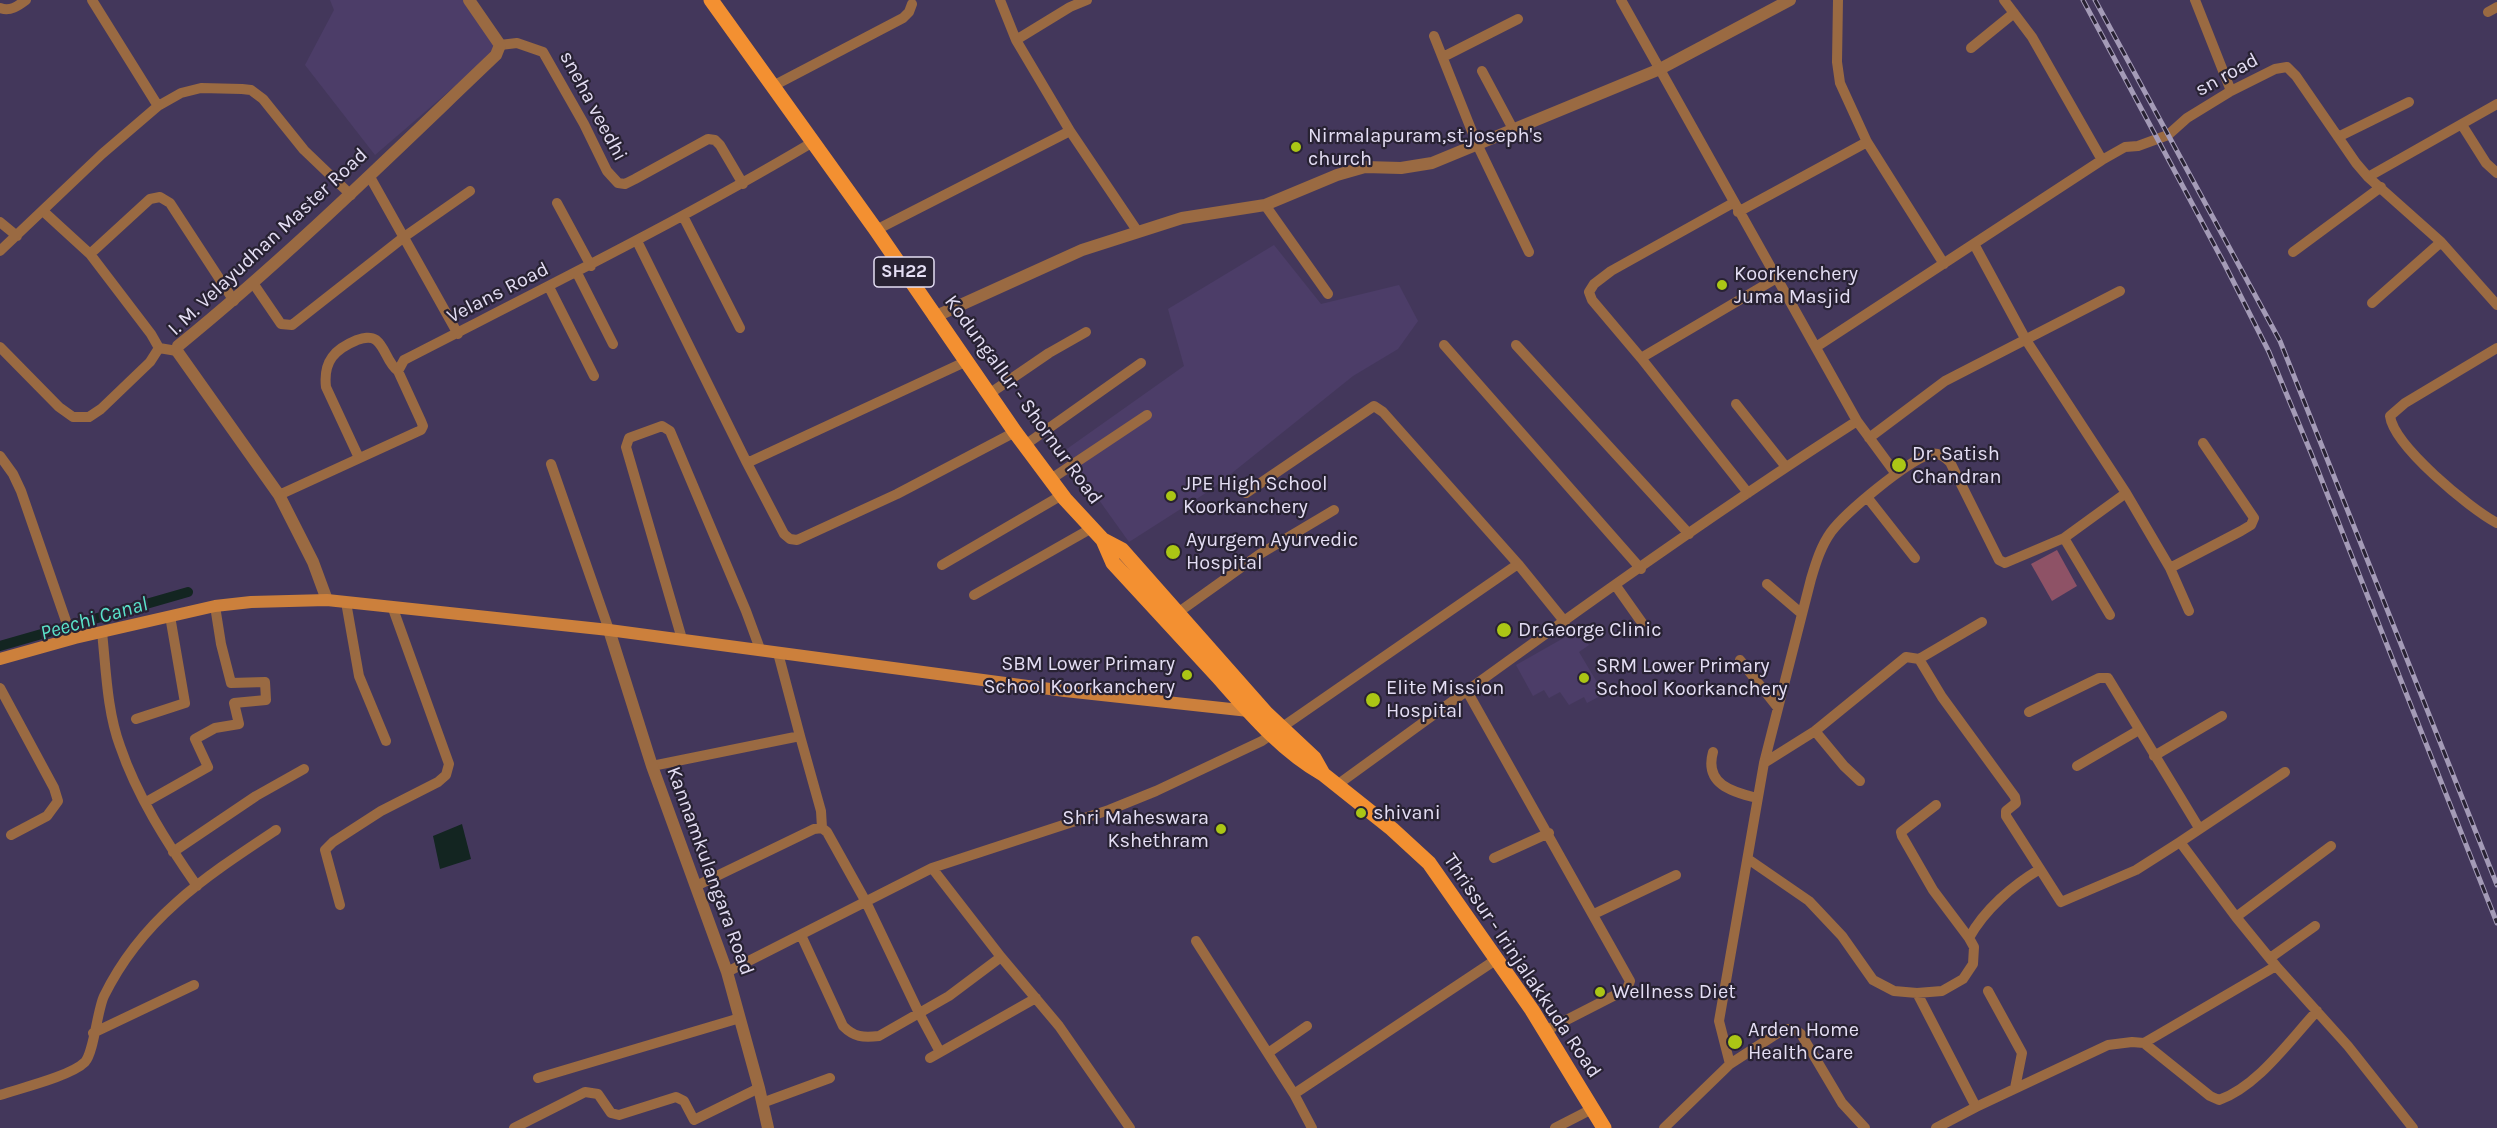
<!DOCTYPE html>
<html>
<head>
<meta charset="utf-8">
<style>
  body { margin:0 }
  canvas { display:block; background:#43375b }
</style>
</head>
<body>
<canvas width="2497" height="1128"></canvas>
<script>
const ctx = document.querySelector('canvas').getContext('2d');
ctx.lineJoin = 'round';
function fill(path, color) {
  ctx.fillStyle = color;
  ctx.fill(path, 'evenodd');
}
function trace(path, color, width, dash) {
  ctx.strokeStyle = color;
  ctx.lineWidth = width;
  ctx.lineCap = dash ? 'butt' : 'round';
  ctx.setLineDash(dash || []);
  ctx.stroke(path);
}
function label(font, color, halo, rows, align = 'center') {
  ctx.font = font + ' Karla,sans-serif';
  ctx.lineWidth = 4.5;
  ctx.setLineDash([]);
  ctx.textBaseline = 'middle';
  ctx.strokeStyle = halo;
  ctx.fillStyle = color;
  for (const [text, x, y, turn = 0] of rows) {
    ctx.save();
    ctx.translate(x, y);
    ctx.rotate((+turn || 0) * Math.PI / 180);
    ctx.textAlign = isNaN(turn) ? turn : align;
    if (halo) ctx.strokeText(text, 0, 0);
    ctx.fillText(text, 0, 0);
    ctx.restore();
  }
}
const built = new Path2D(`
  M330,0H468L498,49L375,155L305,65L334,10Z
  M1274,245L1321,304L1399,285L1418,321L1398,349L1353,376L1212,489L1129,542L1064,451L1184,366L1168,309Z
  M1581,632L1589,645L1579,652L1604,694L1587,703L1584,697L1569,705L1560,692L1549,698L1544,690L1533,696L1516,665L1569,635L1571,638Z`);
const green = new Path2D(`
  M2057,550L2077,586L2052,601L2031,564Z`);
const water = new Path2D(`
  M462,824L471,859L440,869L433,836Z`);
const canal = new Path2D(`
  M0,646L188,592`);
const minor = new Path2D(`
  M92,0L158,106
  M1000,0L1016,40L1070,131
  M1621,0L1857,421
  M1838,0L1837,62L1840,83L1867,142L1944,264
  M2004,0L2032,37L2102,160
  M2195,0L2231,91
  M0,8C10,12 18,6 26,0
  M2488,12L2497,7
  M1434,36L1477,144L1529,252
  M1016,40L1070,7L1087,0
  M500,45L517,43L543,52L584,124L607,171L618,183L625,184L635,179L708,139L715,140L720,145L743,184
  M1971,48L2014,13
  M1443,57L1518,19
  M1482,71L1513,129
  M773,86L903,18L909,12L912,4
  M2462,125L2486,163L2497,173
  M2338,137L2409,102
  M370,177L458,334
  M2368,177L2497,104
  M557,203L591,266
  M1733,203L1611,271L1594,284L1589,292L1592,300L1641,358L1775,279
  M1265,205L1328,294
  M43,211L90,254L151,334L159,348
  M1738,212L1867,142
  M683,216L740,328
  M0,222L17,236
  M876,230L1070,131L1138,232
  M637,241L747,463L967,361
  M1974,244L2026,340L2126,493
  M0,251L102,154L158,106L181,93L201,88L242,89L251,90L263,99L304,150L351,195
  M2293,252L2381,187
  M90,254L150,199L160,197L170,203L234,301
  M577,273L613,344
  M253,283L281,324L292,325L404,237L470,191
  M549,287L594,376
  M2372,303L2441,242
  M1444,345L1641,569
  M1516,345L1689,534
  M0,347L59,407L73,417H89L101,409L150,362L159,348L177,351
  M1816,347L2102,160L2125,147L2138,146L2168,135L2187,118L2231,91L2275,69L2287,67L2296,76L2356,163L2368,177L2441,242L2497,305
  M2497,348L2405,403L2390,416C2394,446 2469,508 2497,523
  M1641,358L1748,493
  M989,394L1049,353L1086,332
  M1736,404L1786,467
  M1869,438L1945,381L2120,291
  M1025,445L1141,363
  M0,456L13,474L21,491L67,624L75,638
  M359,458L326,387C323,361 335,349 357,340C363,338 370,336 376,340C386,348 387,363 398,371
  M747,463L784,534L790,539L797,540L897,494L1015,432
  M551,464L609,630
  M1051,479L1147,415
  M1246,493L1374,406L1383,412L1518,564
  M279,495L421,430L423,426L421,421L398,371L404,360C542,289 680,221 813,142
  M1867,497L1915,558
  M2064,538L2110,615
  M942,565L1062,495
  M2170,568L2189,611
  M1767,584L1802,614
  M1616,586L1645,627
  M974,595L1092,528
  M346,602L359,676L386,741
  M1176,614L1260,554L1334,510
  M1982,622L1919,659L1942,697L2015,797L2016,803L2006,811V816L2040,869
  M102,632C106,669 107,711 120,746C137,796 167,843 197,886
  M682,639L626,447L629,438L662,426L670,431L746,611L760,649
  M1740,660L1778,708
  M0,688L54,788L58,801L47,816L11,835
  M1467,691L1630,981L1627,989L1545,1031
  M2029,712L2099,678H2108L2199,828
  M136,719L185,703L170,616
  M1815,731L1844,766L1860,781
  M800,736L821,811L822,828
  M1713,752C1704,784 1732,792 1757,798
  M2154,756L2222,716
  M1764,763L1815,731L1906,657L1919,659
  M652,766L800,736L778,653
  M2077,766L2139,730
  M1337,785C1508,661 1679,535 1857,421L1896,474
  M146,802L208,767L195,739L215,728L239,724L234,703L266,700L265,682L231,683L221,644L215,606
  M1936,805L1901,832L1902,836L1933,890L1969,938
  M2180,842L2285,772
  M173,852L256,796L304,769
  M1494,858L1549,833
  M1748,859L1809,901L1842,936L1873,980L1894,991L1917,993L1942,991L1963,979L1973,964L1974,947L1969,938C1984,910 2013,885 2040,869L2061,902L2136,870L2180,842L2236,917L2276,966L2144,1043
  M932,868L1001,957L1059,1026L1130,1128
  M696,886L814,829L822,828L827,832L866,902L919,1013L940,1052
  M340,905L325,850L333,842L381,811L438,782L446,775L449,764L392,606
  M1594,914L1676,875
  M2236,917L2331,846
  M801,935L843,1026C854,1037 863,1038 879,1036L949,996L1001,957
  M1196,941L1294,1094
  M2270,958L2315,926
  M2276,966L2348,1046L2413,1128
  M727,972L932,868L1109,810L1156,791L1262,741L1518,564L1565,622
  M1988,991L2022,1053L2015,1088
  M1917,993L1976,1107
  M93,1033L194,985
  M1268,1053L1307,1026
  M930,1058L1036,998
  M1730,1064L1784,1029H1794L1801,1034L1842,1103L1865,1128
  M538,1078L740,1018
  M0,1095C21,1088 71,1076 85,1062C94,1052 97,1011 104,996C142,918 205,877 276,830
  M762,1103L830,1078
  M514,1128L585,1092L598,1094L611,1113L619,1115L676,1097L684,1101L694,1120L759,1088
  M1312,1128L1294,1094L1497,959
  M1555,1128L1592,1109
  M1664,1128L1730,1064L1719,1021L1764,763L1811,579C1816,562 1821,546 1831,532C1846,512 1906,462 1930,454C1939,452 1944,457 1950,462L1999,560L2005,563L2064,538L2126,493L2170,568L2241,531L2251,525L2254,518L2203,443
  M1936,1128L1976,1107L2108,1045L2132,1042L2144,1043L2210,1096L2219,1100C2258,1086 2289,1041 2317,1011`);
const tertiary = new Path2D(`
  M934,317L1082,250L1182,218L1265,205L1337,175L1365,167L1401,168L1432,163L1660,69L1790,0
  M327,600L313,562L279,495L177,351L178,346C290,255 392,154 496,55L500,45L469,0
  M609,630L652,766L727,972L759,1088L768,1128`);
const secondary = new Path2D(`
  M0,659L75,638L215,606L251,602L327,600L609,630L1065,691L1249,711`);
const primary = new Path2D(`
  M711,0L876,230L1015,432L1065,499L1103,540L1122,550L1266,713L1314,758L1323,774L1392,829L1429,863L1532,1010L1604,1128
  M1103,540L1113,563C1148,601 1184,640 1219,678C1250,713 1282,751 1323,774`);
const rail = new Path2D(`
  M2083,0L2225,265L2269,352L2311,453L2497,923
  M2095,0L2280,341L2497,885`);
const markers = [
  [1296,147,6,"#abc615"],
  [1722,285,6,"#abc615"],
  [1899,465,8,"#abc615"],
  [1171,496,6,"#abc615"],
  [1173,552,8,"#abc615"],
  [1504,630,8,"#abc615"],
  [1187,675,6,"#abc615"],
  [1584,678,6,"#abc615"],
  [1373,700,8,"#abc615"],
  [1361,813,6,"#abc615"],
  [1221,829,6,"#abc615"],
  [1600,992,6,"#abc615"],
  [1735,1042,8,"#abc615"]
];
const shields = [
  [904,272,60]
];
const shieldNames = [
  ["SH22",904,272]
];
const streetNames = [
  ["sn road",2227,75,-29],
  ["sneha veedhi",593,106,62],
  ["I. M. Velayudhan Master Road",268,242,-43],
  ["Velans Road",498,293,-27],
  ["Kodungallur - Shornur Road",1023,400,54],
  ["Kannamkulangara Road",710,871,70],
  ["Thrissur - Irinjalakkuda Road",1522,966,56]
];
const poiNames = [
  ["Nirmalapuram,st.joseph's",1308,136],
  ["church",1308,159],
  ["Koorkenchery",1734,274],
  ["Juma Masjid",1734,297],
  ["Dr. Satish",1912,454],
  ["Chandran",1912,477],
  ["JPE High School",1183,484],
  ["Koorkanchery",1183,507],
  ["Ayurgem Ayurvedic",1186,540],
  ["Hospital",1186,563],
  ["Dr.George Clinic",1518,630],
  ["SBM Lower Primary",1175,664,"right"],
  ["School Koorkanchery",1175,687,"right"],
  ["SRM Lower Primary",1596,666],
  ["School Koorkanchery",1596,689],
  ["Elite Mission",1386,688],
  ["Hospital",1386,711],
  ["shivani",1373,813],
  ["Shri Maheswara",1209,818,"right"],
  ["Kshethram",1209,841,"right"],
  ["Wellness Diet",1612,992],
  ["Arden Home",1748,1030],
  ["Health Care",1748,1053]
];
const waterNames = [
  ["Peechi Canal",94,619,-16]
];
fill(built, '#4c3d68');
fill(green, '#8e5266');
fill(water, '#132521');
trace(canal, '#132521', 10);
trace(minor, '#9a6a42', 10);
trace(tertiary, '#9a6a42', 12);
trace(secondary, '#cc803c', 12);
trace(primary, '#f39031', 15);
trace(rail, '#a49bb7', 5);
trace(rail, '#282233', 3, [9]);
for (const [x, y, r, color] of markers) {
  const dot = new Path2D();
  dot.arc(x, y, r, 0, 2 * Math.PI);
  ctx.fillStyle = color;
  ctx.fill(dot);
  trace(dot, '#282233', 2);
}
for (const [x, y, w] of shields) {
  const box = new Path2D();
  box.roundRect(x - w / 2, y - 15, w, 30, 4.5);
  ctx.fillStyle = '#282233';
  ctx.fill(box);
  trace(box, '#e4def4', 1.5);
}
label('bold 18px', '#e4def4', null, shieldNames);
label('20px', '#e4def4', '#282233', streetNames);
label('20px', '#e4def4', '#282233', poiNames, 'left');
label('italic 21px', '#5ae3ca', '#282233', waterNames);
</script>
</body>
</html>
